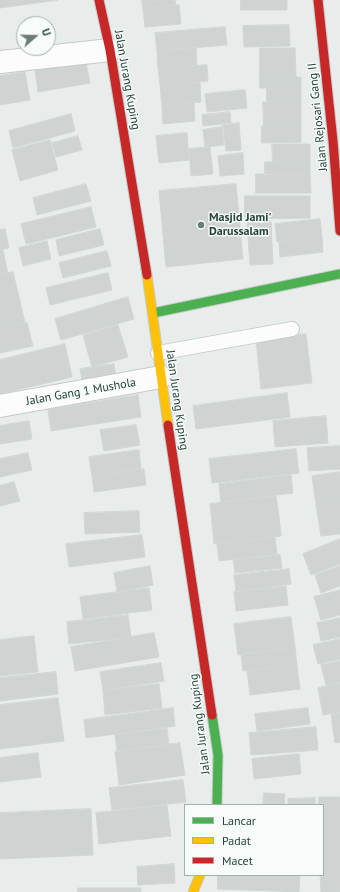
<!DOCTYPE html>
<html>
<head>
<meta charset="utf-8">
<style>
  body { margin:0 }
  #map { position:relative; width:340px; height:892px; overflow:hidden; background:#e8edeb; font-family:"PT Sans",sans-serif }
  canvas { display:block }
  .legend { position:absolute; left:184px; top:804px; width:140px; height:72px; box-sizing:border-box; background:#f7fbf9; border:1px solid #a3b1ad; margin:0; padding:5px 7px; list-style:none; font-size:12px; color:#24423a }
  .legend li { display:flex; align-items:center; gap:8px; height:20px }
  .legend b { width:20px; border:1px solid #a3b1ad }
  .north { position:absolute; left:16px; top:16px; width:40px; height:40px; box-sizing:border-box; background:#f7fbf9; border:1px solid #a3b1ad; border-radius:50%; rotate:70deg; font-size:11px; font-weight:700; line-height:16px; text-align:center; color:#24423a }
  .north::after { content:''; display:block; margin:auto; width:14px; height:18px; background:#697e78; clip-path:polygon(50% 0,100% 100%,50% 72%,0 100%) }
</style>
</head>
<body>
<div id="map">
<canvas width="340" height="892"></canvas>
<ul class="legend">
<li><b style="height:5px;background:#4caf50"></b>Lancar</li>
<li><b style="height:5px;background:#ffc107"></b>Padat</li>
<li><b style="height:5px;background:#c62828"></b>Macet</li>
</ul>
<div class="north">U</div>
</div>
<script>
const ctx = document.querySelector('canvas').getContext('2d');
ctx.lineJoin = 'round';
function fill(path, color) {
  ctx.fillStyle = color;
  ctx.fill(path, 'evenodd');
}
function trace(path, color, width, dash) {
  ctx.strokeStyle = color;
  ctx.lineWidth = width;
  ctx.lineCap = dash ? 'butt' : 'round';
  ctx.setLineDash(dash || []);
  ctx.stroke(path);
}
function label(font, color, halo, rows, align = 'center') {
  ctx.font = font + ' "PT Sans",sans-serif';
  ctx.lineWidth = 3;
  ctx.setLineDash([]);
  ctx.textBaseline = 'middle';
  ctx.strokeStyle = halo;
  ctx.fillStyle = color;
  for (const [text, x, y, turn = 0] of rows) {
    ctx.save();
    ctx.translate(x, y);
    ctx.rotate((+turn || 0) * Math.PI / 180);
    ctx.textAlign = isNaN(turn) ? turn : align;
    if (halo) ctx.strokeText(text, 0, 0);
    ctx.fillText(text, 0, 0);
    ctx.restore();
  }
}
const building = new Path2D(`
  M0,0H58L0,8Z
  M142,0H175L176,5L143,9Z
  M241,0H287V10H241Z
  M179,5L181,24L145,27L143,9Z
  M289,25L290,46L244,47L243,26Z
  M225,27L227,45L157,51L155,33Z
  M196,47L197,66L158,69L157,51Z
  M260,48H295L296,77H260Z
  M86,62L90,83L38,92L35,70Z
  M207,65L208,81L160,85L158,69Z
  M25,72L30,100L0,105V76Z
  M260,77H301V88H260Z
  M200,82L201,102L162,106L160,85Z
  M267,88H301V102H267Z
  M245,90L247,108L207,112L205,94Z
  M263,102H301V126H264Z
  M194,103L195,121L163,124L162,106Z
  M230,112L231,123L203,126L202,115Z
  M71,114L75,131L13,148L9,131Z
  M239,123L241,150L226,151L223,125Z
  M262,126H301V142L262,143Z
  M222,127L224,145L205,147L203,130Z
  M187,133L189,160L159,163L156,136Z
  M78,136L82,150L56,157L52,143Z
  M50,140L58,170L20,181L12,150Z
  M272,144H310V162H273Z
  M210,147L213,174L191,176L189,149Z
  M243,153L244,174L220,176L218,156Z
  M265,162H310V174L265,175Z
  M256,174H310L311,193H256Z
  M86,184L91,201L37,215L33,198Z
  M236,184L243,259L166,267L159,191Z
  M245,196H310V218L245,219Z
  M91,207L96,227L26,244L21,224Z
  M320,219L322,237L277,242L275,224Z
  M271,222L273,264L250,265L247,223Z
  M5,229L9,248L0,250V230Z
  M100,229L104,245L59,256L56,240Z
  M322,237L323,252L280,257L279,242Z
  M47,241L51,259L23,266L19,248Z
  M0,250H3L8,274L0,275Z
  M107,251L111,266L63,278L59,263Z
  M13,272L19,297L0,302V275Z
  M108,273L112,290L50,305L46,288Z
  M19,297L25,323L0,329V302Z
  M128,297L134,319L61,340L55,319Z
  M27,323L33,346L0,353V329Z
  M118,325L128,357L92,367L83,335Z
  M306,334L312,383L261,389L256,340Z
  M65,344L72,377L0,394V360Z
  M114,364L117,384L84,390L80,369Z
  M287,393L290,417L196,429L193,406Z
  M138,395L141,417L51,431L48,410Z
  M326,416L328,443L275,447L273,421Z
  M29,421L32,439L0,444V426Z
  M136,425L140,445L104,451L100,430Z
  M340,446V469L309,471L307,448Z
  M296,449L299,473L212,483L209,459Z
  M139,450L141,469L92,476L89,457Z
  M28,453L32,470L0,477V459Z
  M144,469L146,485L94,492L92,476Z
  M340,472V502L316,505L312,476Z
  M291,475L293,493L221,502L219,484Z
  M14,482L20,501L0,506V486Z
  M276,496L279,516L212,523L210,504Z
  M340,502V534L321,536L316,505Z
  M139,511L140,532L85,534L84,513Z
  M279,516L281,536L214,544L212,523Z
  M142,535L145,557L69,567L66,544Z
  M275,537L277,554L219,561L217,544Z
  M340,539V564L311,575L303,554Z
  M280,555L282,568L235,573L233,560Z
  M150,566L153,585L117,592L114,573Z
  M340,566V586L321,593L315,575Z
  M289,569L291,584L236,591L234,575Z
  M286,586L288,605L236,611L234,592Z
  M149,588L152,610L83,619L80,597Z
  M340,590V615L321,620L314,597Z
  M128,615L131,637L69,644L67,622Z
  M291,617L295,647L238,655L234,624Z
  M340,618V637L321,641L317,623Z
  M154,633L159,657L75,671L71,647Z
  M34,636L38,672L0,676V640Z
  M340,639V659L318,664L313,645Z
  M295,647L297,665L243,671L241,654Z
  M340,661V682L326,685L321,665Z
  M161,663L164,681L103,690L100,672Z
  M297,665L300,689L250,695L247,671Z
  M56,672L58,694L0,701V678Z
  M340,683V712L323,715L318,688Z
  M159,684L162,708L105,715L103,690Z
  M58,698L64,741L0,749V705Z
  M173,708L175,726L86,738L84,720Z
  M308,708L310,724L257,731L255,714Z
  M340,713V742L335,743L331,715Z
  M316,727L318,750L251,755L249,733Z
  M167,728L169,744L117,751L115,735Z
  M180,743L182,757L117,767L115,752Z
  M38,753L41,777L0,782V758Z
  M299,754L301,774L254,779L252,759Z
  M182,757L185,775L119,785L117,767Z
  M183,780L186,802L112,810L109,788Z
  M264,793L285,794L284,805H263Z
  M319,797H340V892H321L320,875H323V805H319Z
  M315,798V805H288V799Z
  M167,805L171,836L99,844L96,813Z
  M91,809L93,855L0,859V813Z
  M174,864L175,883L138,885L137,867Z
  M218,875H300L299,892L218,889Z
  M78,888H141V892H78Z`);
const lane = new Path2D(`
  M158,353L292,329`);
const street = new Path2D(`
  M0,62L110,50
  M0,406L161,377`);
const fast = new Path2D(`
  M153,313L340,274
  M212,715L218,755L217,805`);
const slow = new Path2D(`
  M147,275L168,425
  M193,892L200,875`);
const jam = new Path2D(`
  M99,0L110,50L147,275
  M318,0L333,141L340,231
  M168,425L212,715`);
const markers = [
  [201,225,4,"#697e78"]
];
const streetNames = [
  ["Jalan Jurang Kuping",127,80,80],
  ["Jalan Rejosari Gang II",318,117,-96],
  ["Jalan Gang 1 Mushola",81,392,-10],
  ["Jalan Jurang Kuping",177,400,82],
  ["Jalan Jurang Kuping",200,724,-97]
];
const poiNames = [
  ["Masjid Jami'",209,218],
  ["Darussalam",209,232]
];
fill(building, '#cfd4d2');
trace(building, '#d1d6d4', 1);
trace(lane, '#c5cac8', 16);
trace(street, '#c5cac8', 24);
trace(fast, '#c3cbc8', 11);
trace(slow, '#c3cbc8', 11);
trace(jam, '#c3cbc8', 11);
trace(lane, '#fcfcfc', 14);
trace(street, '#fcfcfc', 22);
trace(fast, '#4caf50', 9);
trace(slow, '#ffc107', 9);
trace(jam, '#c62828', 9);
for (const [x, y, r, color] of markers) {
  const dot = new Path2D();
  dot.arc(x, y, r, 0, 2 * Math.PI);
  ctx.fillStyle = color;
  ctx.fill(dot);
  trace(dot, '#f7fbf9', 1.5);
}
label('12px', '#24423a', '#f7fbf9', streetNames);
label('bold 12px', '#24423a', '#f7fbf9', poiNames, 'left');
</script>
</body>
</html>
